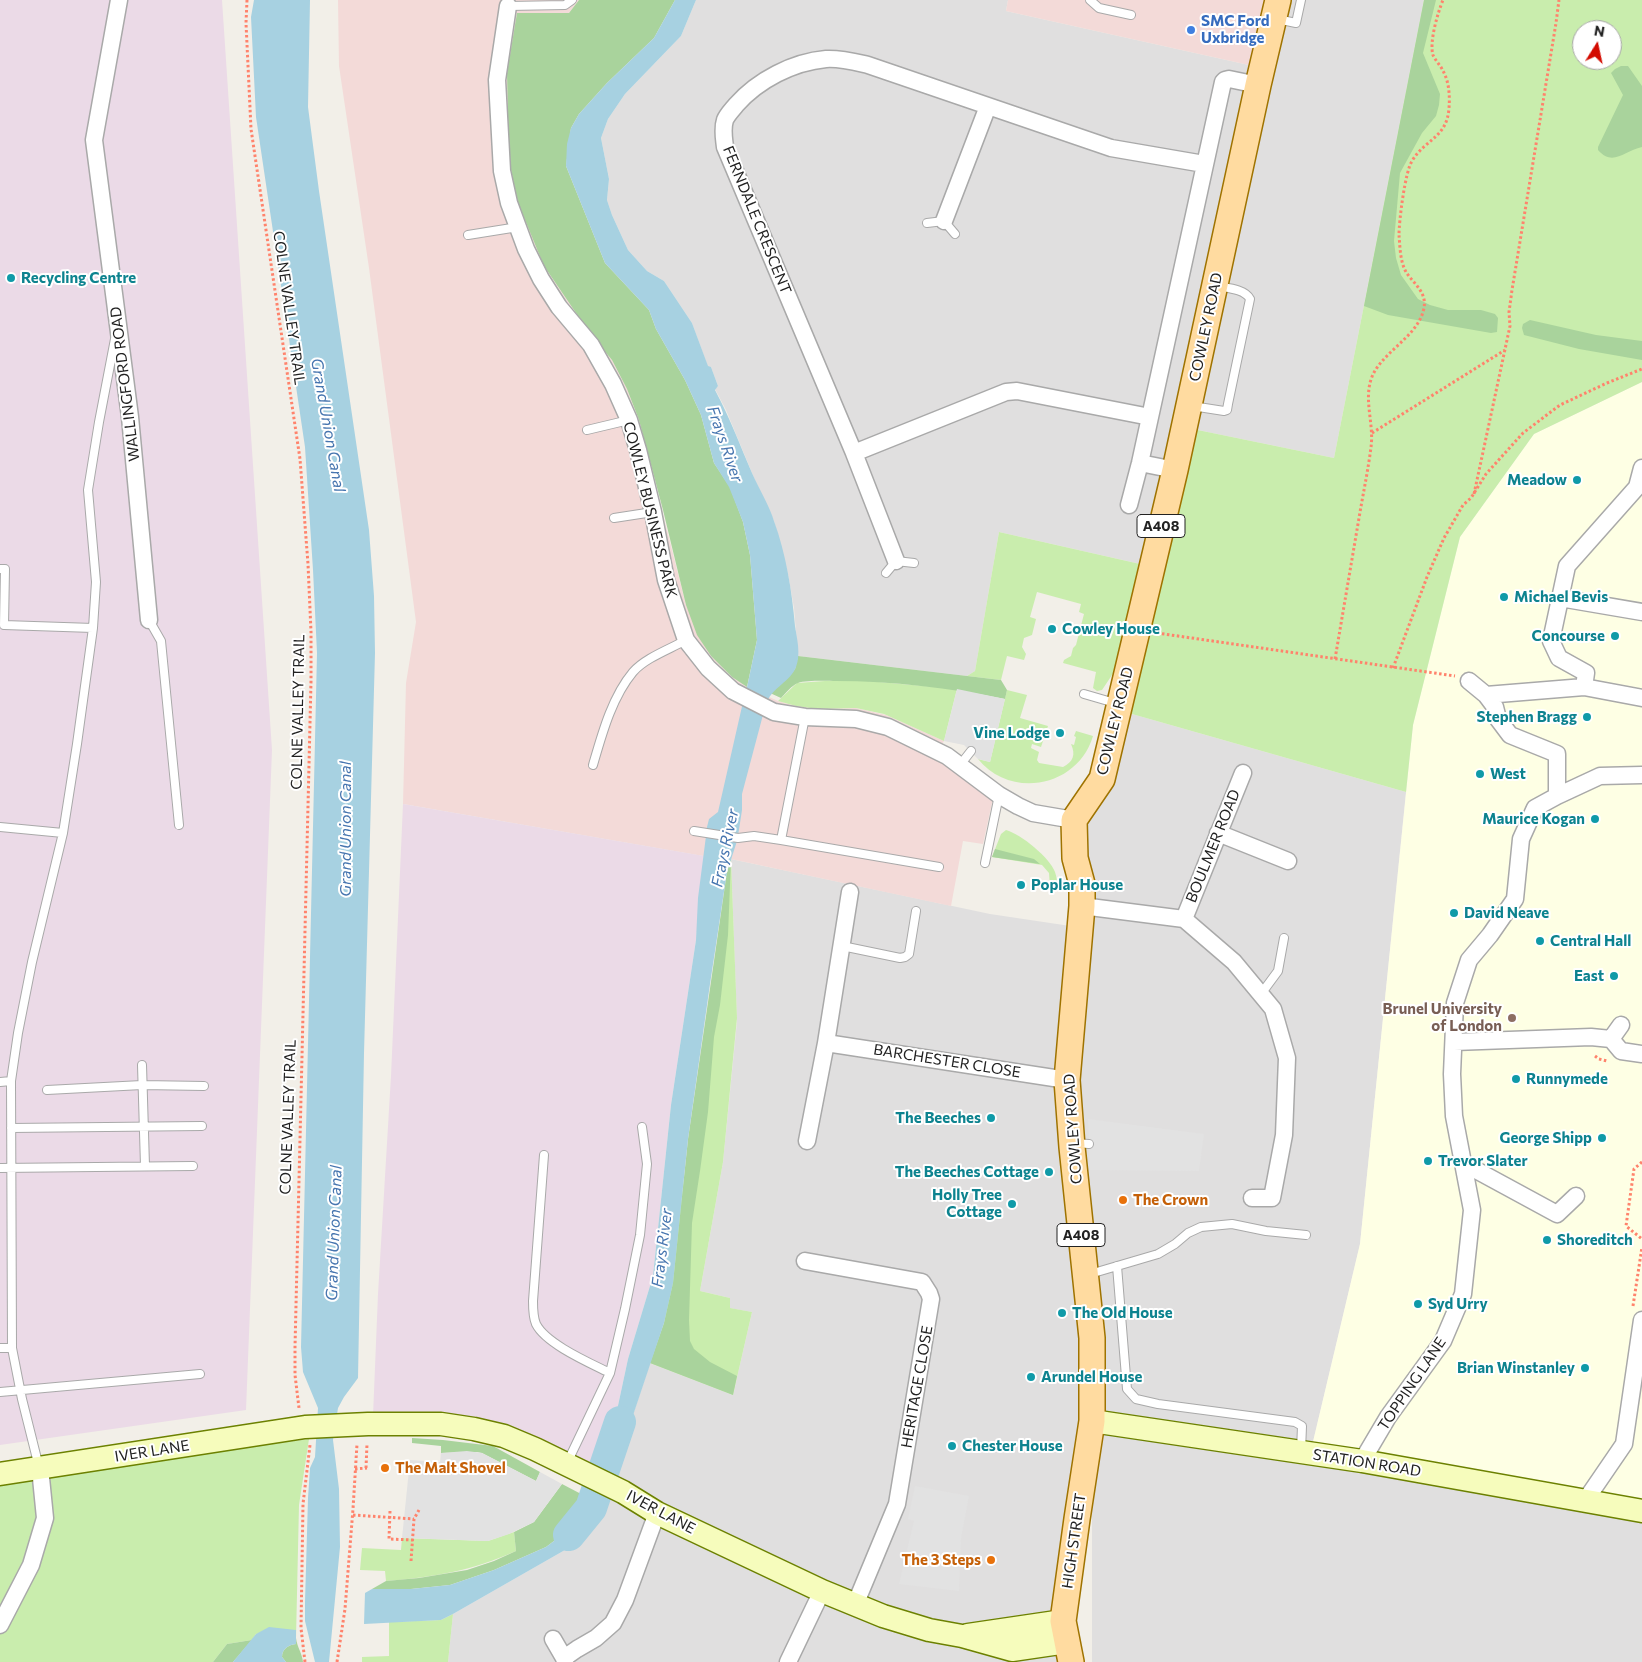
<!DOCTYPE html>
<html>
<head>
<meta charset="utf-8">
<style>
  body { margin:0 }
  #map { position:relative; width:1642px; height:1662px; overflow:hidden; background:#f2efe8; font-family:Commissioner,sans-serif }
  canvas { display:block }
  .north { position:absolute; left:1572px; top:20px; width:50px; height:50px; box-sizing:border-box; background:#fff; border:1px solid #a7a7a7; border-radius:50%; rotate:10deg; font-size:14px; font-weight:700; line-height:20px; text-align:center; color:#222 }
  .north::after { content:''; display:block; margin:auto; width:18px; height:22px; background:#d30b00; clip-path:polygon(50% 0,100% 100%,50% 72%,0 100%) }
</style>
</head>
<body>
<div id="map">
<canvas width="1642" height="1662"></canvas>
<div class="north">N</div>
</div>
<script>
const ctx = document.querySelector('canvas').getContext('2d');
ctx.lineJoin = 'round';
function fill(path, color) {
  ctx.fillStyle = color;
  ctx.fill(path, 'evenodd');
}
function trace(path, color, width, dash) {
  ctx.strokeStyle = color;
  ctx.lineWidth = width;
  ctx.lineCap = dash ? 'butt' : 'round';
  ctx.setLineDash(dash || []);
  ctx.stroke(path);
}
function label(font, color, halo, rows, align = 'center') {
  ctx.font = font + ' Commissioner,sans-serif';
  ctx.lineWidth = 4;
  ctx.setLineDash([]);
  ctx.textBaseline = 'middle';
  ctx.strokeStyle = halo;
  ctx.fillStyle = color;
  for (const [text, x, y, turn = 0] of rows) {
    ctx.save();
    ctx.translate(x, y);
    ctx.rotate((+turn || 0) * Math.PI / 180);
    ctx.textAlign = isNaN(turn) ? turn : align;
    if (halo) ctx.strokeText(text, 0, 0);
    ctx.fillText(text, 0, 0);
    ctx.restore();
  }
}
const residential = new Path2D(`
  M696,0H1008L1006,11L1258,67L1273,0H1424L1334,458L1188,428L1243,143L1186,417L1118,710L1406,792L1360,1244L1312,1446L1642,1509V1662H1092V1425L1057,1631L1066,1662H448L453,1614L565,1550L583,1537L605,1506L615,1469L650,1363L733,1395L752,1312L729,1308L730,1298L700,1291L723,1162L737,1021L731,859L990,914L1077,927L1064,1073L1070,1114L1091,1324L1090,1251L1075,1132L1071,1080L1083,932L1078,841L1080,821L1102,779L1117,701L1149,566L999,532L975,671L967,676L798,656L794,608L788,574L774,521L757,485L726,410L715,389L718,386L711,367H708L692,323L664,281L647,271L628,250L612,215L607,200L609,179L601,138L608,119L625,94L681,36Z`);
const commercial = new Path2D(`
  M338,0H579L569,13H517L509,117V160L544,266L591,335L612,360L627,389L639,420L686,605L711,656L732,677L747,687L778,701L796,706L817,709L856,708L886,715L944,741L936,753L994,794L983,844L963,841L951,906L731,859L703,856L403,804L406,683L416,622L369,268L339,66Z
  M1008,0H1273L1258,67L1006,11Z`);
const industrial = new Path2D(`
  M0,0H222L272,750L246,1410L0,1445Z
  M403,804L704,856L696,940L671,1105L653,1276L628,1359L616,1415L593,1473L504,1431L373,1416L378,1294L391,1076Z`);
const education = new Path2D(`
  M1642,382V1509L1312,1446L1360,1244L1413,725L1460,537L1534,434Z`);
const grass = new Path2D(`
  M1424,0H1642V382L1534,434L1460,537L1413,725L1406,792L1118,710L1188,428L1334,458ZM1582,30H1612V60H1582Z
  M999,532L1140,564L1116,669L1102,690L1097,691L1093,688L1096,672L1063,663L1064,660L1071,656L1073,648L1076,645L1084,614L1079,612L1081,604L1037,592L1030,617L1036,619L1032,635L1024,638L1022,647L1026,654L1024,660L1007,656L1001,680L967,676L975,671Z
  M825,681H868L957,689L944,741L884,714L856,708L817,709L796,706L778,701L797,683Z
  M1007,690L1027,695L1020,718L1048,726L1041,747L1032,744L1031,748L1039,752L1037,760L1039,763L1063,767C1073,762 1076,755 1071,744L1074,745L1076,737L1074,736L1076,731L1093,736C1078,787 1011,800 978,759L990,762Z
  M1006,830C1021,834 1050,858 1055,872C1057,877 1057,883 1058,888L1050,887L1049,873L1042,865L992,857L1001,834Z
  M731,859L737,1018L723,1162L700,1291L730,1298V1308L752,1312L733,1395L650,1363L664,1323L727,872Z
  M309,1439L299,1505L296,1638V1630L256,1634L252,1640L227,1644L213,1662H0V1630L34,1567L43,1475Z
  M36,1474L39,1518L27,1563L0,1617V1480Z
  M514,1532L516,1551C472,1571 434,1577 386,1581L385,1571L360,1570L362,1548L401,1550L402,1538L488,1541Z
  M453,1614L448,1662H362V1657L389,1656V1622L441,1620Z`);
const forest = new Path2D(`
  M579,0H675L654,38L607,83L579,114L571,128L566,166L605,263L649,310L656,329L685,380L701,415L714,463L730,487L743,522L750,555L757,640L747,687L732,677L711,656L697,635L686,605L663,510L639,420L627,389L612,360L591,335L544,266L518,203L509,160L507,73L517,13H569Z
  M1424,0H1436L1423,53L1440,94L1439,105L1436,116L1422,133L1400,173L1394,241L1396,258L1401,275L1418,299L1430,305L1448,310H1481L1495,314L1498,318L1497,332L1491,333L1388,315L1364,306Z
  M1621,66H1628L1642,86V147C1624,151 1613,167 1598,150V147L1623,95L1611,73L1615,69Z
  M1530,320L1596,335L1642,341V360L1579,349L1524,335L1522,328L1523,324Z
  M798,656L1001,680L1007,690L1005,699C949,688 893,681 836,681C828,681 806,680 798,683C792,685 785,694 781,698L770,693L788,677L795,669Z
  M995,849L1034,859L1040,864L992,857Z
  M731,859L728,935L720,1005L714,1037L708,1112L700,1171L692,1223L689,1320L690,1341L694,1349L710,1362L737,1376L733,1395L650,1363L664,1323L673,1283L688,1139L727,872Z
  M412,1438L443,1440L493,1446L540,1472L536,1481L482,1453L477,1452L441,1453V1446L412,1443Z
  M562,1484L583,1495L558,1538L546,1547L494,1570L450,1585L411,1589H372L386,1581L419,1578L467,1570L494,1561L516,1551L514,1532L534,1522Z
  M296,1638C297,1647 302,1653 303,1662H286L282,1657C282,1649 288,1645 296,1644Z
  M252,1640L233,1662H213L227,1644Z`);
const parking = new Path2D(`
  M957,689L1005,699L990,762L978,759L964,745L944,741Z
  M1088,1119L1204,1134L1199,1171L1090,1170Z
  M467,1451L482,1453L536,1481L540,1472L562,1484L534,1522L509,1534L488,1541L402,1538L410,1460L440,1462L441,1453Z
  M915,1486L969,1496L961,1538L959,1591L899,1584L914,1521L908,1519Z`);
const water = new Path2D(`
  M254,0H310L308,107L319,191L369,530L374,596L375,653L364,1053L358,1378L344,1397L338,1408L333,1440L339,1489L340,1547L329,1662H315L305,1621V1602L308,1498L310,1468L315,1457L318,1408L303,1372L301,1347L317,653L313,570L305,447L256,117L251,17Z
  M675,0H696L681,36L625,94L608,119L601,138L609,179L607,200L612,215L628,250L647,271L664,281L692,323L708,366L711,367L718,386L715,390C729,416 740,445 752,473C759,489 769,505 774,521C786,554 792,591 795,626C797,639 801,654 796,667C790,682 773,687 767,702L746,692L757,640L750,555L743,522L729,487L714,463L701,415L685,380L656,329L649,310L605,263L566,166L567,144L571,128L579,114L607,83L654,38Z
  M743,702L764,711L742,794V810L738,836L706,831L709,819L718,812Z
  M706,836L737,841L727,872L710,984L688,1139L673,1283L664,1323L615,1469L597,1460L616,1415L628,1359L653,1276L671,1105L696,940L698,898Z
  M583,1495L605,1506L583,1537L565,1550L453,1614L441,1620L364,1624L365,1593L372,1589H411L450,1585L494,1570L546,1547L558,1538Z
  M269,1627L296,1630V1644C288,1645 282,1649 282,1657L286,1662H233L256,1634Z`);
const river = new Path2D(`
  M569,1535L591,1508L620,1422`);
const path = new Path2D(`
  M247,0L246,23L251,129L300,459L308,564L311,632V681L295,1347V1375L299,1408
  M1372,433L1505,350
  M1474,494L1510,326L1509,312L1512,290L1556,23L1559,0
  M1157,633L1455,676
  M1335,659C1343,612 1351,565 1359,518C1363,494 1368,471 1371,447C1374,426 1365,404 1370,383C1377,353 1418,339 1424,308C1427,292 1413,283 1406,272C1400,261 1400,247 1399,235C1399,221 1405,172 1412,161C1425,139 1447,138 1449,108C1450,96 1449,81 1443,71C1441,66 1435,60 1433,55C1429,42 1438,12 1443,0
  M1393,668L1427,577L1444,538L1463,505L1471,498L1486,474L1523,433L1560,405L1607,383L1642,369
  M1595,1056L1599,1059L1607,1061
  M1642,1162L1634,1169L1626,1226L1642,1239
  M1633,1306L1642,1247
  M366,1468L367,1444
  M355,1469L367,1468
  M390,1511L389,1539L413,1540
  M353,1515L414,1519
  M411,1561L414,1519L419,1510
  M305,1662L301,1628L303,1504L310,1445
  M337,1662L345,1609L353,1509L357,1444`);
const lane = new Path2D(`
  M1090,0L1099,8L1131,15
  M508,6L565,5L572,0
  M1277,19L1296,23L1301,0
  M927,223L944,221L955,234
  M468,235L518,227
  M1192,406L1224,411L1227,410L1228,404L1250,299C1245,289 1227,288 1217,286
  M587,430L629,420
  M614,518L653,512
  M0,569H5L4,625L93,628
  M886,573L896,561L914,563
  M149,620L161,641L179,825
  M1084,694L1115,703
  M805,717L781,840L939,867
  M593,765C602,734 612,697 633,672C645,658 670,649 686,640
  M960,765L971,751
  M0,827L63,833
  M694,831L738,838L754,836L781,840
  M985,863L999,795
  M842,946L900,958L905,957L909,954L916,911
  M1261,994L1278,971L1284,938
  M142,1065L145,1166
  M0,1082L11,1081
  M47,1090L142,1085L204,1086
  M11,1128L202,1126
  M1074,1143L1089,1144
  M544,1155L533,1301C533,1309 533,1317 536,1324C546,1344 590,1363 610,1373
  M0,1168L193,1166
  M1117,1266L1127,1389L1136,1399L1158,1404L1295,1422L1302,1426L1301,1451
  M1090,1274L1158,1254L1175,1244L1188,1233L1201,1227L1232,1224L1266,1231L1306,1235
  M0,1348H12
  M0,1392L200,1374
  M567,1463L610,1373L625,1309L640,1235L647,1164L642,1127
  M39,1467L22,1399L12,1348L11,1081L18,1033L32,962L63,833L77,744L93,628L96,582L88,490L99,422L115,339`);
const street = new Path2D(`
  M119,0L94,140L130,417L149,620
  M508,6L497,80L502,171L509,203L526,249L541,279L559,307L591,345L613,384L629,420L638,450L653,512L666,580L686,640L708,668L733,691L774,712L805,717L856,719L888,727L947,756L999,795L1018,806L1033,813L1074,820
  M944,221L988,106
  M1150,417L1017,391L1006,392L854,453L725,147C724,138 722,129 725,120C727,115 732,110 736,105C758,80 793,62 826,59C840,58 855,62 868,65L1111,148L1204,164
  M854,453L896,561
  M1140,463L1175,470
  M1129,505L1140,463L1223,82L1225,80L1229,79L1258,85
  M1560,598L1642,612
  M1469,681L1486,695
  M1584,687L1642,698
  M1557,796L1600,776L1642,775
  M1218,833L1288,861
  M1082,906L1184,919L1234,962L1273,1009L1287,1058L1284,1135L1272,1198H1252
  M1184,919L1243,773
  M1611,1039L1621,1051L1642,1054
  M1454,1042L1591,1037L1611,1039L1621,1025
  M826,1043L1067,1080
  M807,1141L826,1043L850,892
  M1463,1163L1557,1214L1576,1196
  M805,1261L922,1282L929,1293L931,1299L897,1504L855,1605
  M1362,1461L1388,1417L1443,1341L1463,1294L1472,1210L1454,1116L1452,1074L1455,1003L1469,960L1490,935L1515,899L1521,839L1535,808L1557,796V754L1510,735L1498,719L1495,707L1486,695L1584,687L1586,673L1559,658L1551,641L1567,566L1637,487L1642,468
  M1585,1501L1624,1444L1642,1320
  M0,1625L31,1565L45,1518L40,1468
  M553,1639L564,1658
  M565,1662L564,1658L577,1649L596,1638L613,1623L625,1600L657,1513
  M788,1662L822,1591`);
const secondary = new Path2D(`
  M1092,1421L1362,1461L1642,1511
  M0,1474L305,1427L368,1424H441L474,1429L504,1436L535,1449L623,1492L657,1513L822,1591L883,1616L929,1630L962,1636L1012,1650L1067,1642
  M968,1635L1063,1621`);
const primary = new Path2D(`
  M1071,1662L1063,1621L1077,1519L1092,1421V1338L1072,1147L1067,1080L1082,906V884L1075,858L1074,820L1102,779L1175,470L1258,85L1278,0`);
const markers = [
  [1191,30,5,"#3f7fe0"],
  [11,278,5,"#0f9aa8"],
  [1577,480,5,"#0f9aa8"],
  [1504,597,5,"#0f9aa8"],
  [1052,629,5,"#0f9aa8"],
  [1615,636,5,"#0f9aa8"],
  [1587,717,5,"#0f9aa8"],
  [1060,733,5,"#0f9aa8"],
  [1480,774,5,"#0f9aa8"],
  [1595,819,5,"#0f9aa8"],
  [1021,885,5,"#0f9aa8"],
  [1454,913,5,"#0f9aa8"],
  [1540,941,5,"#0f9aa8"],
  [1614,976,5,"#0f9aa8"],
  [1512,1018,5,"#8d6e63"],
  [1516,1079,5,"#0f9aa8"],
  [991,1118,5,"#0f9aa8"],
  [1602,1138,5,"#0f9aa8"],
  [1428,1161,5,"#0f9aa8"],
  [1049,1172,5,"#0f9aa8"],
  [1123,1200,5,"#e8710a"],
  [1012,1204,5,"#0f9aa8"],
  [1547,1240,5,"#0f9aa8"],
  [1418,1304,5,"#0f9aa8"],
  [1062,1313,5,"#0f9aa8"],
  [1585,1368,5,"#0f9aa8"],
  [1031,1377,5,"#0f9aa8"],
  [952,1446,5,"#0f9aa8"],
  [385,1468,5,"#e8710a"],
  [991,1560,5,"#e8710a"]
];
const shields = [
  [1161,526,48],
  [1081,1235,48]
];
const shieldNames = [
  ["A408",1161,526],
  ["A408",1081,1235]
];
const shopNames = [
  ["SMC Ford",1201,21],
  ["Uxbridge",1201,38]
];
const streetNames = [
  ["FERNDALE CRESCENT",757,220,68],
  ["COLNE VALLEY TRAIL",289,308,82],
  ["COWLEY ROAD",1206,327,-78],
  ["WALLINGFORD ROAD",125,384,-97],
  ["COWLEY BUSINESS PARK",650,510,76],
  ["COLNE VALLEY TRAIL",298,712,-89],
  ["COWLEY ROAD",1115,721,-76],
  ["BOULMER ROAD",1213,846,-68],
  ["BARCHESTER CLOSE",947,1061,9],
  ["COLNE VALLEY TRAIL",288,1117,-88],
  ["COWLEY ROAD",1073,1129,-94],
  ["TOPPING LANE",1412,1384,-56],
  ["HERITAGE CLOSE",917,1387,-80],
  ["IVER LANE",152,1451,-9],
  ["STATION ROAD",1367,1463,9],
  ["IVER LANE",661,1512,28],
  ["HIGH STREET",1074,1541,-82]
];
const cultureNames = [
  ["Recycling Centre",21,278],
  ["Meadow",1567,480,"right"],
  ["Michael Bevis",1514,597],
  ["Cowley House",1062,629],
  ["Concourse",1605,636,"right"],
  ["Stephen Bragg",1577,717,"right"],
  ["Vine Lodge",1050,733,"right"],
  ["West",1490,774],
  ["Maurice Kogan",1585,819,"right"],
  ["Poplar House",1031,885],
  ["David Neave",1464,913],
  ["Central Hall",1550,941],
  ["East",1604,976,"right"],
  ["Runnymede",1526,1079],
  ["The Beeches",981,1118,"right"],
  ["George Shipp",1592,1138,"right"],
  ["Trevor Slater",1438,1161],
  ["The Beeches Cottage",1039,1172,"right"],
  ["Holly Tree",1002,1195,"right"],
  ["Cottage",1002,1212,"right"],
  ["Shoreditch",1557,1240],
  ["Syd Urry",1428,1304],
  ["The Old House",1072,1313],
  ["Brian Winstanley",1575,1368,"right"],
  ["Arundel House",1041,1377],
  ["Chester House",962,1446]
];
const educationNames = [
  ["Brunel University",1502,1009],
  ["of London",1502,1026]
];
const foodNames = [
  ["The Crown",1133,1200],
  ["The Malt Shovel",395,1468],
  ["The 3 Steps",981,1560,"right"]
];
const waterNames = [
  ["Grand Union Canal",328,425,80],
  ["Frays River",725,444,71],
  ["Grand Union Canal",346,829,-90],
  ["Frays River",725,848,-78],
  ["Grand Union Canal",334,1233,-88],
  ["Frays River",662,1248,-83]
];
fill(residential, '#e0dfdf');
fill(commercial, '#f3dad8');
fill(industrial, '#ebdae7');
fill(education, '#feffe4');
fill(grass, '#c9edad');
fill(forest, '#a9d39c');
fill(parking, '#e2e2e2');
fill(water, '#a7d1e1');
trace(river, '#a7d1e1', 32);
trace(lane, '#a9a9a9', 10);
trace(street, '#a9a9a9', 19);
trace(secondary, '#6c8100', 25);
trace(primary, '#9f7300', 28);
trace(path, '#ff836c', 3, [2.5, 2.5]);
trace(lane, '#fff', 8);
trace(street, '#fff', 16);
trace(secondary, '#f6fcbc', 22);
trace(primary, '#ffdba0', 25);
for (const [x, y, r, color] of markers) {
  const dot = new Path2D();
  dot.arc(x, y, r, 0, 2 * Math.PI);
  ctx.fillStyle = color;
  ctx.fill(dot);
  trace(dot, '#fff', 2);
}
for (const [x, y, w] of shields) {
  const box = new Path2D();
  box.roundRect(x - w / 2, y - 11.5, w, 23, 4);
  ctx.fillStyle = '#fff';
  ctx.fill(box);
  trace(box, '#222', 1);
}
label('bold 14px', '#222', null, shieldNames);
label('bold 15px', '#366cbe', '#fff', shopNames, 'left');
label('15px', '#222', '#fff', streetNames);
label('bold 15px', '#0d838f', '#fff', cultureNames, 'left');
label('bold 15px', '#785e54', '#fff', educationNames, 'right');
label('bold 15px', '#c56008', '#fff', foodNames, 'left');
label('italic 16px', '#4675af', '#fff', waterNames);
</script>
</body>
</html>
